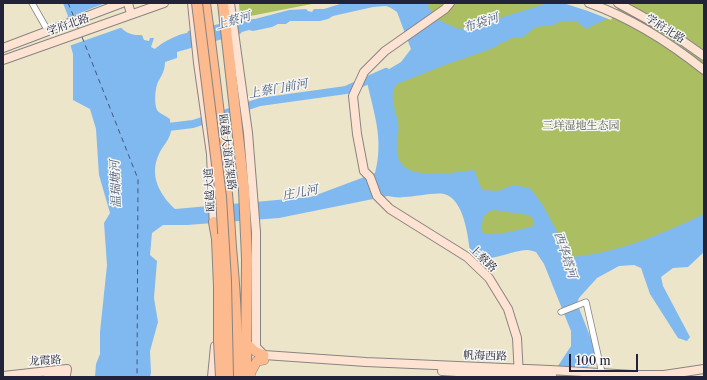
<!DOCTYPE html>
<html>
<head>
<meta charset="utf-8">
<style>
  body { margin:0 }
  #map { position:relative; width:707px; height:380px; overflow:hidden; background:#ede5ca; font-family:"Libre Caslon Text",serif }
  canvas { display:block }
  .frame { position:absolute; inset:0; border:4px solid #22223b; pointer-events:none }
  .scale { position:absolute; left:569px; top:354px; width:69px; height:18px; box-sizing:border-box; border:2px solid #22223b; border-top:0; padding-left:5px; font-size:12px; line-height:14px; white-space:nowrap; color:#22223b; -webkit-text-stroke:3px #f6f6f2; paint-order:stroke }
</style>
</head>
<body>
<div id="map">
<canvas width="707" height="380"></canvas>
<div class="frame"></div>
<div class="scale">100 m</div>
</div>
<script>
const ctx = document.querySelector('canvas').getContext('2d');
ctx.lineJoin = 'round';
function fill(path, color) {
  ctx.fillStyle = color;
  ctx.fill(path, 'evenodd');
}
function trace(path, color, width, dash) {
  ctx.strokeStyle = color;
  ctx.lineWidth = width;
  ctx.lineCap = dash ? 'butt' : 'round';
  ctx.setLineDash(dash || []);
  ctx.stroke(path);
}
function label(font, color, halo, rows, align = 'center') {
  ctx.font = font + ' "Libre Caslon Text","Noto Serif SC",serif';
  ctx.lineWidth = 3;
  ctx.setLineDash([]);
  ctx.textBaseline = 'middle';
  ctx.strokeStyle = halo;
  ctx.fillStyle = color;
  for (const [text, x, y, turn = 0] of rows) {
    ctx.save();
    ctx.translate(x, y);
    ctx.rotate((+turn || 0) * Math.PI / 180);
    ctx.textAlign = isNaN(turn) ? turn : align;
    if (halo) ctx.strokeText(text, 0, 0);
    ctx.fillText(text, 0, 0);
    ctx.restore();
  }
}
const green = new Path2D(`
  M239,3H317L240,18Z
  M410,3H704V236L579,276L544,243L483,244L454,186L396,190L375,86L419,64Z`);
const water = new Path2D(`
  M63,3H110C117,21 119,36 142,35L144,40L149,41L150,38H154L151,47L155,49C161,43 178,34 187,33L188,31L237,20L255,19L289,10L306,9L308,11L312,12L314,9H324L343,3H429L428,6L436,19L459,29L474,26L548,3H618L610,18L604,20L586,29L576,21L558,22L554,25L536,27L523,37H513L507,41L501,43L497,46L488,50L445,65L397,84C388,95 396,110 398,122C400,133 395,145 398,156C404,183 454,172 474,170L482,190L498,191L513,185L530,188L542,204L565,246L573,257C620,252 662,234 704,214V252L688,267L673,268L661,277L663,286L690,337L687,341L678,338L650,294L641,268L634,265L619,266L597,278L579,298L577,303L595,349L594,362L587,367L581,377H553L554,372L571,346V331L544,264L536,252C533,251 530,250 527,250C507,251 488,266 470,252C468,236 464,199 444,194C435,192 415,197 404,197C399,198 393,197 388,196L279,218L187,225H163L152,233L150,255L157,261L154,298L158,322L150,351L151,373L150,377H95L96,364L100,354V332L107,265L104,223L110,213L99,175L96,129L90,109L73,100V54L65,26L68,16ZM386,6L391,8L397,12L411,49L401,62L367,82C374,114 384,139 375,173L311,197L175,209C159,194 149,175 159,154C162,147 170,139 171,131C171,127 170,123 170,119C166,116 159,113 157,110C154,104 155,88 158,82C162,75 165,70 165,62L177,58V52L240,34L242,32L249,30L253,31L272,27L278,24H286L290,21H320L328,19L333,16L373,7ZM494,210L528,215L534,219V226C526,228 487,239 482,232C480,228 483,220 484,216L490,211Z`);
const pier = new Path2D(`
  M105,3H113L115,5L123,27L69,46L63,27L65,19Z
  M563,3H620L611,20L588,11Z`);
const river = new Path2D(`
  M160,128L193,124L260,102L346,90L386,72`);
const ferry = new Path2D(`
  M68,3L74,17
  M76,24L79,30
  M82,37L138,179L137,377`);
const street = new Path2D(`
  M32,3L48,31
  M561,312L586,302L602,373L601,376`);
const secondary = new Path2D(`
  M128,3L131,14
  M192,3L198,63L211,154L214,227
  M230,3L248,133L256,232V347L264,355L366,362L550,370L633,375H664L704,369
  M450,3L445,9L385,51L364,72L353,96L357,134L364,171L370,177L377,196L390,209L467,257L489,278L508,309L517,338L519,377
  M589,3C631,18 669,42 704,70
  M618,3L667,30L704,56
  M3,48L122,3
  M3,60L164,3
  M442,371L519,376L552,375
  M3,376L67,369L66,375L48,377
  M212,377L215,346`);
const primary = new Path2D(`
  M247,344L256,352L264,355
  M250,377L251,372L257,361L264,360`);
const highway = new Path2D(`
  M205,3C216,84 226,165 231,247C235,290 238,334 236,377
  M223,3L244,190L247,259L246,377
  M214,222L217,239`);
const highwayBridge = new Path2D(`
  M197,3L221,197L226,281L228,377
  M217,239L219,287V341L221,377`);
const streetNames = [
  ["学府北路",68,25,-19],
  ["学府北路",665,29,32],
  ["瓯越大道高架路",227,152,83],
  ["瓯越大道",210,190,-93],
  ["上蔡路",483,259,44],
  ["帆海西路",485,356,2],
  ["龙霞路",45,361,-4]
];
const parkNames = [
  ["三垟湿地生态园",581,126]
];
const waterNames = [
  ["上蔡河",233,21,-16],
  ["布袋河",481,23,-18],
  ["上蔡门前河",278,89,-10],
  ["温瑞塘河",116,184,-92],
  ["庄儿河",300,193,-10],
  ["西华塔河",565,255,72]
];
fill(green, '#abbe62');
fill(water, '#7fb9f0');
fill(pier, '#ede5ca');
trace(river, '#7fb9f0', 8);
trace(ferry, '#43577a', 1, [5, 4]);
trace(street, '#888482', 7);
trace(secondary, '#888482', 10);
trace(primary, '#888482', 10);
trace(highway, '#888482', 12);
trace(street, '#fff', 5.5);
trace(secondary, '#fee3d2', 8);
trace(primary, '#fcba8e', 9);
trace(highway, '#fcba8e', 10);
trace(highwayBridge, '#888482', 12, []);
trace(highwayBridge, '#fcba8e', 10);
label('11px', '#22223b', '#f6f6f2', streetNames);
label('11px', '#525949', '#f6f6f2', parkNames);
label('italic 12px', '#43577a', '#f6f6f2', waterNames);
</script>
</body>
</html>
